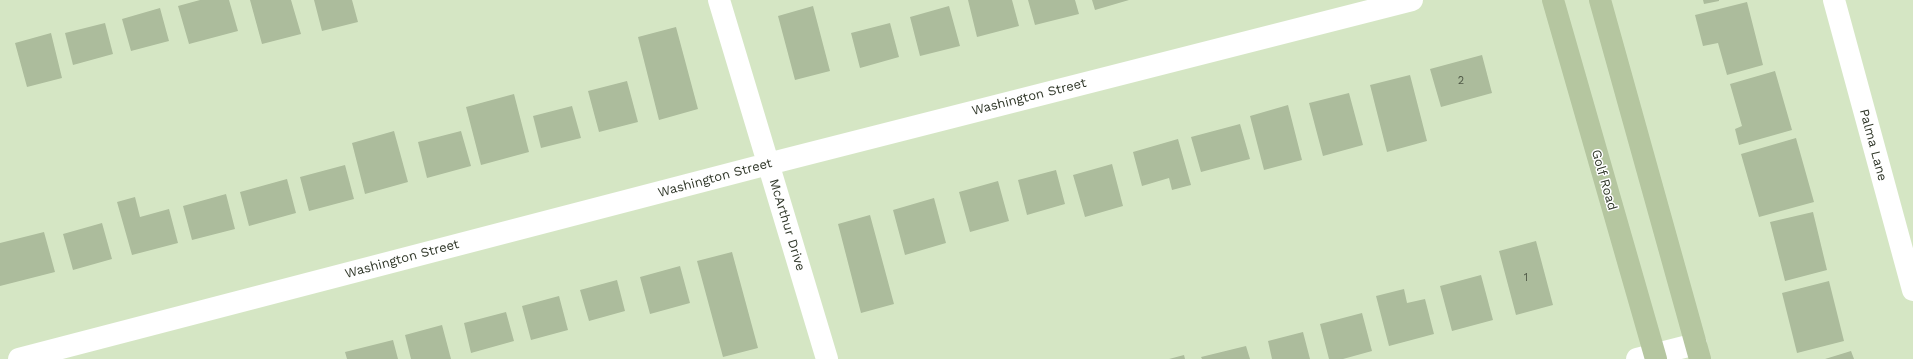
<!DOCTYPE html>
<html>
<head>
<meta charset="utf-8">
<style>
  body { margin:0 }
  canvas { display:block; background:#d5e6c4 }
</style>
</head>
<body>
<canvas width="1913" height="359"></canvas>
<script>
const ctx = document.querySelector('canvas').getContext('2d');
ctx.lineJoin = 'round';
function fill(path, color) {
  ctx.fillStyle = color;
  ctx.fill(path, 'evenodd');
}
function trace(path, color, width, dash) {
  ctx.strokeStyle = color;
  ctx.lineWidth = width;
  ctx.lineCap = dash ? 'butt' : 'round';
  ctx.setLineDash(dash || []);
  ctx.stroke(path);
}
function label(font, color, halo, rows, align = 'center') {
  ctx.font = font + ' "Work Sans",sans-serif';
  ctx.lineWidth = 3;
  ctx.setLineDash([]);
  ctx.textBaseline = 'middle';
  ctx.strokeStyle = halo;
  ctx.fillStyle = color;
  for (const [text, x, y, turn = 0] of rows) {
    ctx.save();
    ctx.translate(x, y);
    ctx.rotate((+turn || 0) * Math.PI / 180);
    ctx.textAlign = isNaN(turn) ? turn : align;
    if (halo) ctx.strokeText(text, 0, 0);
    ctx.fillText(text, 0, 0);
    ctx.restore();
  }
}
const building = new Path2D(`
  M200,0H229L238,31L189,44L178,6Z
  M250,0H291L301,34L262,44Z
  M314,0H352L358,22L322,31Z
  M968,0H1012L1019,26L977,37Z
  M1028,0H1075L1079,14L1035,25Z
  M1092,0H1129L1095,10Z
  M1703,0H1719V1L1704,4Z
  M1747,2L1763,65L1727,75L1718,43L1703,46L1695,15Z
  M813,6L830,71L795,80L778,16Z
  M949,6L960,46L920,56L910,17Z
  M160,8L169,41L131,51L122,19Z
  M105,23L113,54L73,65L65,33Z
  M890,23L899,57L860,68L851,33Z
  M676,27L698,109L659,120L638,37Z
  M51,33L62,78L27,87L15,43Z
  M1482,55L1492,93L1441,107L1430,69Z
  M1775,71L1792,130L1739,145L1735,129L1742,126L1730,84Z
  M1410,75L1427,141L1387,152L1370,85Z
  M627,81L638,122L599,132L588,91Z
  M1349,93L1363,145L1323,156L1309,103Z
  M514,94L529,152L481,165L466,107Z
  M1288,105L1302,160L1264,170L1250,116Z
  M572,106L581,138L541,148L533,116Z
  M1240,124L1250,159L1201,172L1191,137Z
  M394,131L408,182L365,194L352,143Z
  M461,131L471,166L427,178L418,142Z
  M1796,138L1814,202L1759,217L1741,154Z
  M1178,139L1191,185L1172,190L1169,178L1142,186L1133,152Z
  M1112,164L1123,206L1085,217L1073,175Z
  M345,165L354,199L309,211L300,177Z
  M1056,170L1065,204L1027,215L1018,180Z
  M287,179L296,213L249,226L240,192Z
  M998,181L1009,221L970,232L959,192Z
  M226,194L235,229L192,240L183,206Z
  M135,197L140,217L169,209L178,243L132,255L117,202Z
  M934,198L946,243L905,255L893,210Z
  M1813,212L1827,270L1785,281L1770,222Z
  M870,215L894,304L861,313L838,224Z
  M102,223L112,259L73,270L63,234Z
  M44,232L55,272L0,286V243Z
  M1536,241L1553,305L1516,315L1499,251Z
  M732,252L758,348L723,357L697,261Z
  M680,266L690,303L650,314L640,277Z
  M1481,275L1493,320L1452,331L1440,286Z
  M617,280L625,311L589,321L580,290Z
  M1829,281L1844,341L1797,353L1782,293Z
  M1404,289L1407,303L1425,299L1434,334L1389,346L1376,296Z
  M559,296L568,330L531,340L522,306Z
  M506,312L514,341L471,353L464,323Z
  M1362,313L1372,351L1343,359H1329L1320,324Z
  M442,325L451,359H411L405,335Z
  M1303,332L1310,359H1272L1268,341Z
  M393,340L398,359H347L345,352Z
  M1246,346L1250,359H1202L1201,357Z
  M1851,351L1854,359H1825Z
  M1184,355L1185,359H1169Z`);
const street = new Path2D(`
  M719,0L827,359
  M1834,0L1913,290
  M19,359L768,164L1412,0
  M1637,359L1696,344`);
const primary = new Path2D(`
  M1553,0L1656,359
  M1600,0L1700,359`);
const numberNames = [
  ["2",1461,81],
  ["1",1526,278]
];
const streetNames = [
  ["Washington Street",1029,97,-14],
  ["Palma Lane",1873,145,75],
  ["Washington Street",715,178,-15],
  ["Golf Road",1604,180,74],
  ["McArthur Drive",787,225,73],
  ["Washington Street",402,259,-15]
];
fill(building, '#acbc9c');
trace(street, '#fff', 22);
trace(primary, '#b5c6a0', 22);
label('11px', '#4f5846', null, numberNames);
label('13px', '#303729', '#fff', streetNames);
</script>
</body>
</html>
